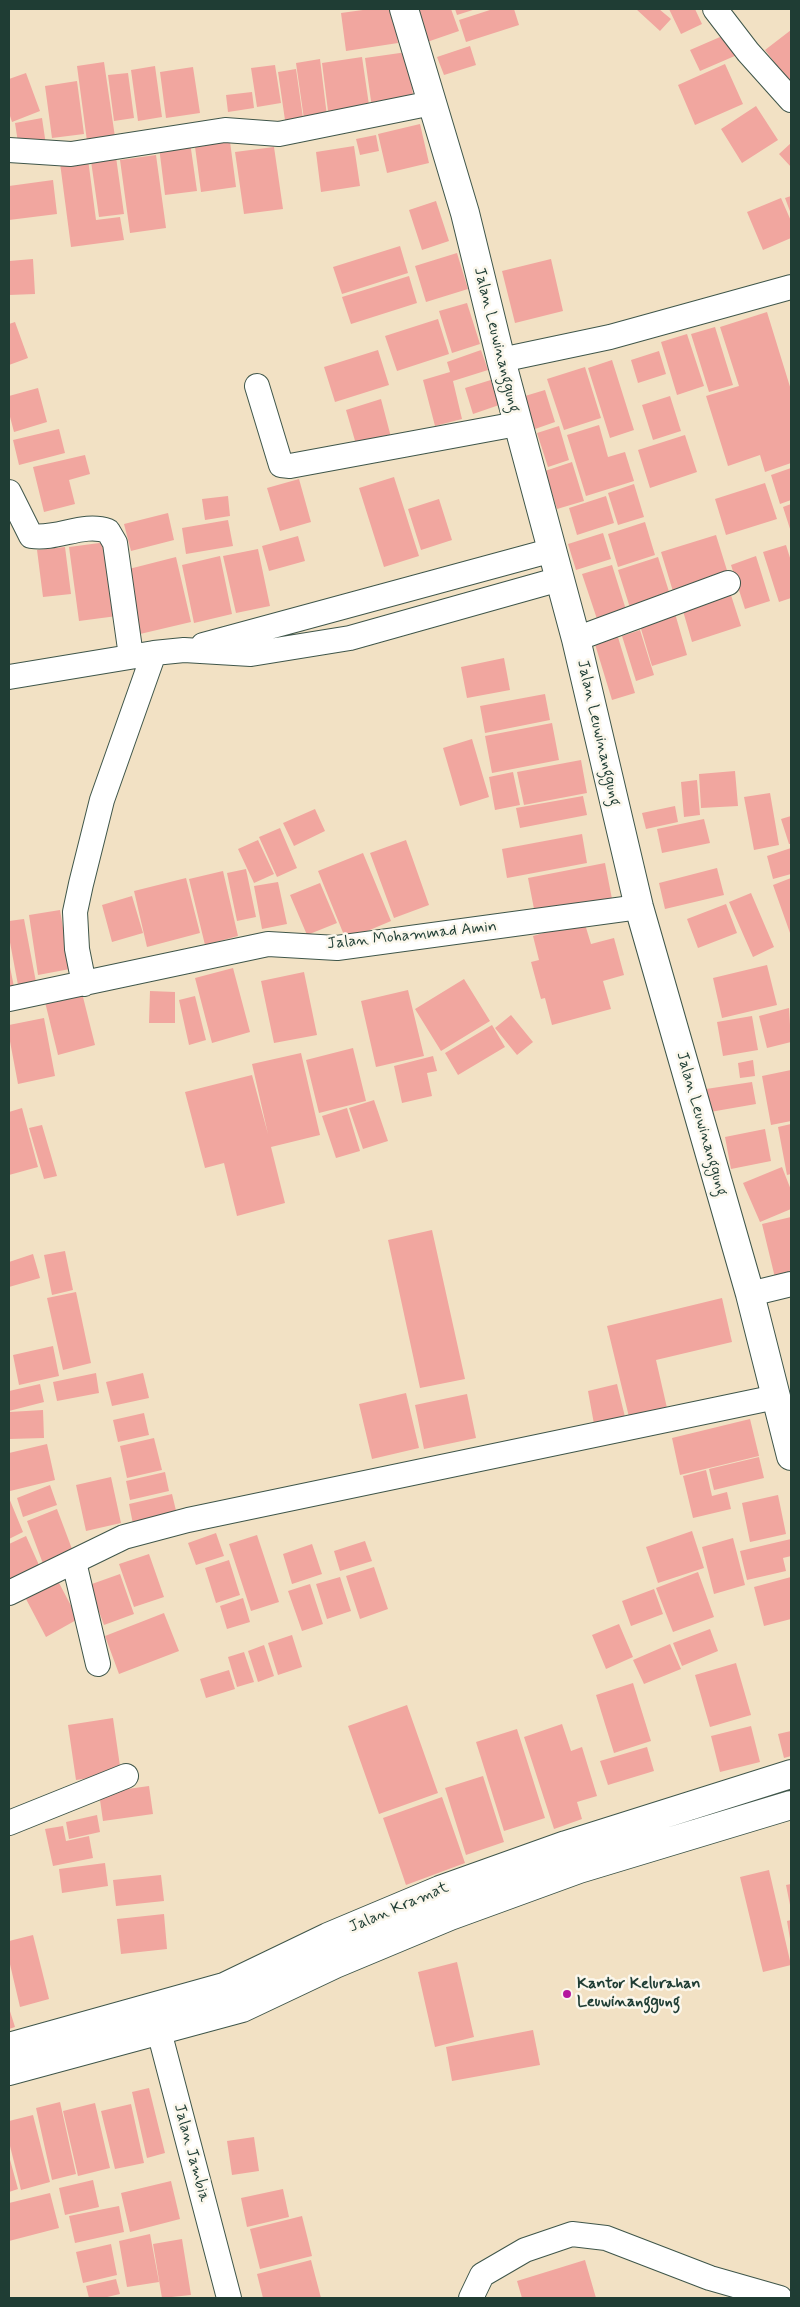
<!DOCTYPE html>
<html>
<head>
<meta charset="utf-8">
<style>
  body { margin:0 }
  #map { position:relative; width:800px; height:2307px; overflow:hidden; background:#f2e1c4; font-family:Mynerve,sans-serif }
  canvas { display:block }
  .frame { position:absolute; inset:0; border:10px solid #1f3d34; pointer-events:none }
</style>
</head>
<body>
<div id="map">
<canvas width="800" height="2307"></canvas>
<div class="frame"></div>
</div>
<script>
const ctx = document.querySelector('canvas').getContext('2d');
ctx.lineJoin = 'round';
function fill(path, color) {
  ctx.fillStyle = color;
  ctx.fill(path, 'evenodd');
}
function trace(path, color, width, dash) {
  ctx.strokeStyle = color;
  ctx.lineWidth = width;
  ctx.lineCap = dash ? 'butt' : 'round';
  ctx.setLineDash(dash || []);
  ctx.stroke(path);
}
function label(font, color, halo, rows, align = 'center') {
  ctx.font = font + ' Mynerve,sans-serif';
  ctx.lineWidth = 5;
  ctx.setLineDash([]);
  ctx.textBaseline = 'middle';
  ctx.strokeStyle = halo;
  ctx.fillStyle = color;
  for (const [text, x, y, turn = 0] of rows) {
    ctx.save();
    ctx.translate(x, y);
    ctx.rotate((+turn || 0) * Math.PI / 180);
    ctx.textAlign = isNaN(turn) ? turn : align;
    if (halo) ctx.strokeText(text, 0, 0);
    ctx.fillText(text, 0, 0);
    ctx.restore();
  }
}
const building = new Path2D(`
  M370,9H393L398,43L346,51L341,13Z
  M417,9H451L459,31L427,42Z
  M455,9H476L457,15Z
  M493,9H514L519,25L466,42L459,20Z
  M636,9H659L671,19L660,31Z
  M669,9H695L702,24L681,34Z
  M791,30V84L765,50Z
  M727,34L737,55L700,71L690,50Z
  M470,46L476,65L444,75L437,57Z
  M407,52L414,102L372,108L365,58Z
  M362,57L369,105L328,111L322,63Z
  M320,59L327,116L304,119L296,63Z
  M104,62L115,137L87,141L77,66Z
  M725,64L743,104L695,125L678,85Z
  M275,65L281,103L257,107L251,68Z
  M155,66L162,117L138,121L131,70Z
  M193,67L200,113L166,118L160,72Z
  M296,69L304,125L286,127L278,72Z
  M26,73L40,111L12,122L9,113V79Z
  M128,73L134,118L114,121L108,75Z
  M77,81L84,134L52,138L45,86Z
  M252,92L254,108L228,112L226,95Z
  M756,106L778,140L742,163L721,129Z
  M42,118L46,145L19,149L15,123Z
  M420,124L429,163L387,173L378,134Z
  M229,134L236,187L201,192L194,139Z
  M376,135L379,151L360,155L356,139Z
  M190,142L197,191L165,195L159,147Z
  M791,143V167L779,154Z
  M354,146L360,186L321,192L316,152Z
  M274,147L283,209L244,214L235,152Z
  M156,155L166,228L130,233L120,160Z
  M116,157L124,214L99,217L91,161Z
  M88,159L96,220L120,217L124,240L71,247L60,163Z
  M53,180L57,214L9,220V186Z
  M791,196V214L785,198Z
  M781,198L791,221V238L763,250L747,212Z
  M436,201L449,241L422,250L409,210Z
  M400,246L408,273L342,294L333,267Z
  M457,253L468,289L426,302L415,266Z
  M33,259L35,294L9,295V261Z
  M551,259L563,311L515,323L502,271Z
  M409,276L417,303L351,324L342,297Z
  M467,303L480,344L452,353L439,311Z
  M767,312L791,390V463L765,472L760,455L728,466L706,396L739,386L720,327Z
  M438,319L449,354L397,371L385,336Z
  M15,322L28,358L9,365V324Z
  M715,327L733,385L709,392L691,334Z
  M687,334L704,386L677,395L661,342Z
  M378,350L389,385L335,402L324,367Z
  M481,350L488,370L453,381L462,419L435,426L423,380L450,372L447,362Z
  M659,351L666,374L638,383L631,360Z
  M612,360L634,430L610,438L588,368Z
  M585,367L601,418L564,430L547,379Z
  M494,379L502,404L473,414L465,388Z
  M38,388L47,422L14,432L9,413V396Z
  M545,390L555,422L535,429L525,396Z
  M670,396L681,431L653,440L642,405Z
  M381,399L392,441L358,451L346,410Z
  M599,425L608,457L625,452L634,481L586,496L567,435Z
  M559,426L569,460L548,467L537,433Z
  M59,429L65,453L19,465L13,440Z
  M685,435L697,472L650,488L638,450Z
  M85,455L90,474L69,480L75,504L44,512L33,467Z
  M572,462L584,501L557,509L545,471Z
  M791,468V500L780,504L771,475Z
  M394,477L419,556L384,567L359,488Z
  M299,479L311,522L280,531L267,488Z
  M765,483L777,519L726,535L715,499Z
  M634,484L644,517L618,525L608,493Z
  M228,496L230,516L205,520L202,499Z
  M606,496L614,523L577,535L569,508Z
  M439,499L452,540L421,550L408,509Z
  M791,504V532L783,507Z
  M168,513L174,540L131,551L124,524Z
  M228,520L233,546L186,554L182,528Z
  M645,522L655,555L618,567L608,534Z
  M603,533L611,559L576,570L568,544Z
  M716,535L730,580L675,598L661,552Z
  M298,536L305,561L269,571L262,546Z
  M107,542L117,616L79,621L69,547Z
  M786,545L791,561V598L779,602L763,552Z
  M65,547L71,594L43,597L37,550Z
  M258,549L270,606L236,613L223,556Z
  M220,556L232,614L194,623L182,565Z
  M756,556L770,601L745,609L731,565Z
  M176,557L191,622L140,634L125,570Z
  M658,557L672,601L632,614L618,570Z
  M612,565L627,613L598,622L582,574Z
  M729,589L741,626L692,642L681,604Z
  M674,610L687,655L652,666L639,622Z
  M640,630L654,675L636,681L622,636Z
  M617,634L635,693L612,700L594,641Z
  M504,658L510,690L467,698L461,667Z
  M545,694L550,720L485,733L480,706Z
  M552,723L559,760L492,773L485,736Z
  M472,739L489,797L460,806L443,748Z
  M581,760L587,793L524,805L517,772Z
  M735,771L738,806L701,808L699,774Z
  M513,772L520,805L495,810L489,777Z
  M697,780L700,815L684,817L681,782Z
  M770,793L779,845L754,850L744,797Z
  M583,796L587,815L520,828L516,808Z
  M675,806L678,822L646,829L642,813Z
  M315,809L325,831L294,846L283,823Z
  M791,816V844H789L781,819Z
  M704,819L710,843L662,853L657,829Z
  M280,828L297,868L277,877L259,837Z
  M582,834L587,863L507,878L502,849Z
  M258,840L274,874L254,883L238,849Z
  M406,840L429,905L394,918L370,853Z
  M791,848V874L773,879L767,856Z
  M363,853L391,921L346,940L318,871Z
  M605,863L612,899L535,914L528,878Z
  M717,868L724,895L665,909L659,883Z
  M246,869L256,917L237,921L227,873Z
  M223,871L238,936L205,945L189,879Z
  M186,878L200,933L147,947L134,891Z
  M791,878V933H790L773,885Z
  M278,882L287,924L262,929L254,886Z
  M320,883L337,923L307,935L290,895Z
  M751,893L774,947L753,957L729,902Z
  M132,896L143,933L112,942L102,905Z
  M726,904L737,933L698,948L687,919Z
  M60,910L70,969L38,975L29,915Z
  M24,919L36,982L18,985L9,937V921Z
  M584,921L591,944L614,938L624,975L603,981L611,1009L552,1025L545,998L541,999L531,962L539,960L533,936Z
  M9,962L14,987L9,988Z
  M767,965L777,1005L722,1018L713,978Z
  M233,968L250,1032L212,1043L195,978Z
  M304,972L317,1035L274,1043L261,981Z
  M464,979L490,1021L441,1051L415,1009Z
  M408,990L424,1056L376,1067L361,1001Z
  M150,991L175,992V1023H149Z
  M82,993L95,1045L58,1055L45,1002Z
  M195,996L206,1040L189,1045L179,1000Z
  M789,1008L791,1042L767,1048L759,1016Z
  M511,1015L533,1042L517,1055L495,1028Z
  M752,1016L758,1050L723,1056L717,1022Z
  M44,1018L55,1076L18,1084L9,1036V1025Z
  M492,1025L505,1047L458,1075L445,1053Z
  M353,1048L366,1101L319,1113L306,1060Z
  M301,1053L320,1135L271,1147L285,1203L237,1216L224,1163L205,1168L185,1092L252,1075L268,1134L252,1064Z
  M433,1056L437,1071L427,1073L432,1096L402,1103L394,1066Z
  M753,1060L755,1076L740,1078L738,1063Z
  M791,1070V1121L771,1125L762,1076Z
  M752,1082L756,1104L710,1112L706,1089Z
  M374,1100L388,1141L363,1149L349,1108Z
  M22,1108L38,1167L9,1175V1112Z
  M347,1108L360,1151L336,1158L322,1116Z
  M791,1124V1174L787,1175L778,1127Z
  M42,1125L57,1176L44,1179L29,1128Z
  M765,1129L771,1161L731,1169L725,1137Z
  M782,1167L791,1190V1209L760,1222L743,1183Z
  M791,1217V1283L777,1286L762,1224Z
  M432,1230L465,1379L420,1388L388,1240Z
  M65,1251L73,1290L52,1295L44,1255Z
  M33,1254L40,1278L9,1287V1262Z
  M76,1292L91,1363L63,1370L47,1298Z
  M722,1298L732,1342L656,1360L667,1408L629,1417L607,1326Z
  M53,1346L59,1376L19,1385L13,1355Z
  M96,1373L99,1393L57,1401L53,1382Z
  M143,1373L149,1398L112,1406L106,1382Z
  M40,1384L44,1402L9,1411V1391Z
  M617,1384L625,1417L594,1424L588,1391Z
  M406,1393L419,1448L372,1459L359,1404Z
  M467,1394L476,1438L424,1449L415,1405Z
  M43,1410L44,1438L9,1439V1412Z
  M144,1413L149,1435L118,1442L113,1420Z
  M750,1419L759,1456L680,1475L672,1438Z
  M154,1438L162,1470L127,1478L120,1446Z
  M47,1444L55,1480L10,1491L9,1453Z
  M759,1457L764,1478L714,1490L709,1469Z
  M706,1470L712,1496L727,1492L731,1509L693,1518L683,1476Z
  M165,1472L169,1491L130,1500L126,1481Z
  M111,1477L121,1523L86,1531L76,1485Z
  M50,1485L57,1505L23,1517L17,1498Z
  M172,1494L178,1519L134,1529L129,1504Z
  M778,1495L786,1534L750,1542L742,1503Z
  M9,1498L23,1532L9,1539Z
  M57,1509L75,1557L45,1569L27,1521Z
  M692,1531L704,1568L658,1583L646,1547Z
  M216,1533L224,1556L196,1565L188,1543Z
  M257,1535L279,1602L251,1611L229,1544Z
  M26,1536L43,1574L9,1589V1544Z
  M733,1538L745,1585L714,1594L702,1547Z
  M791,1539V1556L783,1558L786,1571L747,1580L740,1551Z
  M365,1541L372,1561L340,1571L334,1551Z
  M312,1544L322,1574L292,1584L283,1554Z
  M149,1554L164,1597L134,1607L119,1564Z
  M229,1560L240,1595L216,1603L205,1568Z
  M374,1567L388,1609L360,1619L346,1576Z
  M698,1572L714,1617L673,1632L656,1588Z
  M120,1574L134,1614L104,1625L89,1585Z
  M340,1577L351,1611L327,1619L316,1584Z
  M791,1577V1619L764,1626L754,1587Z
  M58,1581L78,1619L46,1637L26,1599Z
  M310,1584L323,1624L302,1631L288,1591Z
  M654,1589L663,1614L631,1626L622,1601Z
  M243,1598L250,1622L227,1629L220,1606Z
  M164,1613L179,1651L119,1674L105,1636Z
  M619,1624L633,1657L606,1669L592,1635Z
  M710,1629L718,1651L682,1666L673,1643Z
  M292,1635L302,1667L278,1675L268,1643Z
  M670,1644L681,1669L644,1684L633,1660Z
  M264,1645L274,1676L258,1682L248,1651Z
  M244,1652L254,1682L237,1687L228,1657Z
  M736,1663L751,1715L710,1727L695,1675Z
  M229,1670L235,1689L206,1698L200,1679Z
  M633,1683L651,1741L614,1753L596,1695Z
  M407,1705L438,1793L379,1814L348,1726Z
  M113,1718L121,1773L76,1780L68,1725Z
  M562,1724L571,1751L582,1747L597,1796L577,1802L582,1819L554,1829L524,1737Z
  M751,1726L760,1762L720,1772L711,1736Z
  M517,1729L545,1818L504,1831L476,1742Z
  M791,1731V1756L784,1758L778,1734Z
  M647,1747L654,1771L608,1785L600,1761Z
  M483,1776L504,1842L466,1855L445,1788Z
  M149,1786L153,1814L103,1821L99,1793Z
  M442,1797L465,1863L406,1885L383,1818Z
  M97,1815L100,1832L69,1839L66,1822Z
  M63,1826L66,1841L89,1836L93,1858L53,1866L45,1829Z
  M105,1863L108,1886L62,1893L59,1869Z
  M769,1870L791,1965L763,1972L740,1877Z
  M161,1875L164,1901L116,1906L113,1880Z
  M791,1884V1905H790L786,1885Z
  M164,1914L167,1949L121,1954L117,1919Z
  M791,1920V1939H790L787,1921Z
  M33,1935L49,1999L20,2007L9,1960V1941Z
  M457,1962L474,2037L435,2047L418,1972Z
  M9,2008L15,2027L9,2029Z
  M533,2030L540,2065L452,2081L446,2047Z
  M149,2088L165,2153L147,2158L132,2092Z
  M60,2102L76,2174L52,2180L36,2108Z
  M95,2103L110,2168L78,2176L63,2111Z
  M131,2104L144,2163L115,2169L101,2111Z
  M33,2115L50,2182L21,2190L9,2142V2121Z
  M254,2137L259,2171L232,2175L227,2141Z
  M9,2156L18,2189L9,2192Z
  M93,2180L99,2207L65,2215L59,2188Z
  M171,2181L180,2219L130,2232L121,2193Z
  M283,2189L289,2217L247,2227L241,2198Z
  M50,2193L59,2228L9,2241V2203Z
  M119,2206L124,2232L75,2243L69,2216Z
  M302,2216L312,2256L260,2269L250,2229Z
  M150,2234L159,2282L127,2287L119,2241Z
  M182,2239L191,2295L162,2298L153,2244Z
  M111,2244L117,2275L83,2283L76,2252Z
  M311,2260L321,2298H263L257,2274Z
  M585,2260L596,2298H522L517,2281Z
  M116,2279L120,2294L103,2298H89L86,2286Z`);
const minor = new Path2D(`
  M715,9L748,52L791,100
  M9,150L71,154L225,130L279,134L432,103
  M501,360L610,337L791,287
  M257,386L281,465L290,466L517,424
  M9,492L31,536C58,540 83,522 108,531L115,543L131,656
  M576,639L728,583
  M203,645L553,550
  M9,677L154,653L184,650L251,654L350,638L560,579
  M84,984L77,949L75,912L81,884L102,800L154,653
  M9,999L268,944L337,948L639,907
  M750,1294L791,1284
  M74,1562L98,1664
  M9,1593L124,1537L188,1520L776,1397
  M9,1823L126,1776
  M154,2012L229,2298
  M471,2298L482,2275L525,2250L572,2234L606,2238L710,2278L780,2298`);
const major = new Path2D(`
  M404,9L465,213L501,360L576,639L639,907L750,1294L791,1456
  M9,2047L224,1987L328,1937L440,1890L566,1845L791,1774
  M9,2071L242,2008L335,1964L450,1916L579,1869L791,1805`);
const markers = [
  [567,1994,5,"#b5179e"]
];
const streetNames = [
  ["Jalan Leuwinanggung",496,340,76],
  ["Jalan Leuwinanggung",598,733,77],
  ["Jalan Mohammad Amin",412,936,-6],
  ["Jalan Leuwinanggung",701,1124,74],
  ["Jalan Kramat",399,1908,-23],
  ["Jalan Jambia",191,2153,75]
];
const poiNames = [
  ["Kantor Kelurahan",577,1985],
  ["Leuwinanggung",577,2003]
];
fill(building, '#f1a69f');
trace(minor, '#3f564a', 26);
trace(major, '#3f564a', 30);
trace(minor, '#fff', 24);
trace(major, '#fff', 28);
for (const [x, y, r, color] of markers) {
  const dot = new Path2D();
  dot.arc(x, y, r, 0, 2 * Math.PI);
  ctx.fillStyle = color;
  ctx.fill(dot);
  trace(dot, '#fbf7ec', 2);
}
label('16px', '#1f3d34', '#fbf7ec', streetNames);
label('bold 16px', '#1f3d34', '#fbf7ec', poiNames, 'left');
</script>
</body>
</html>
